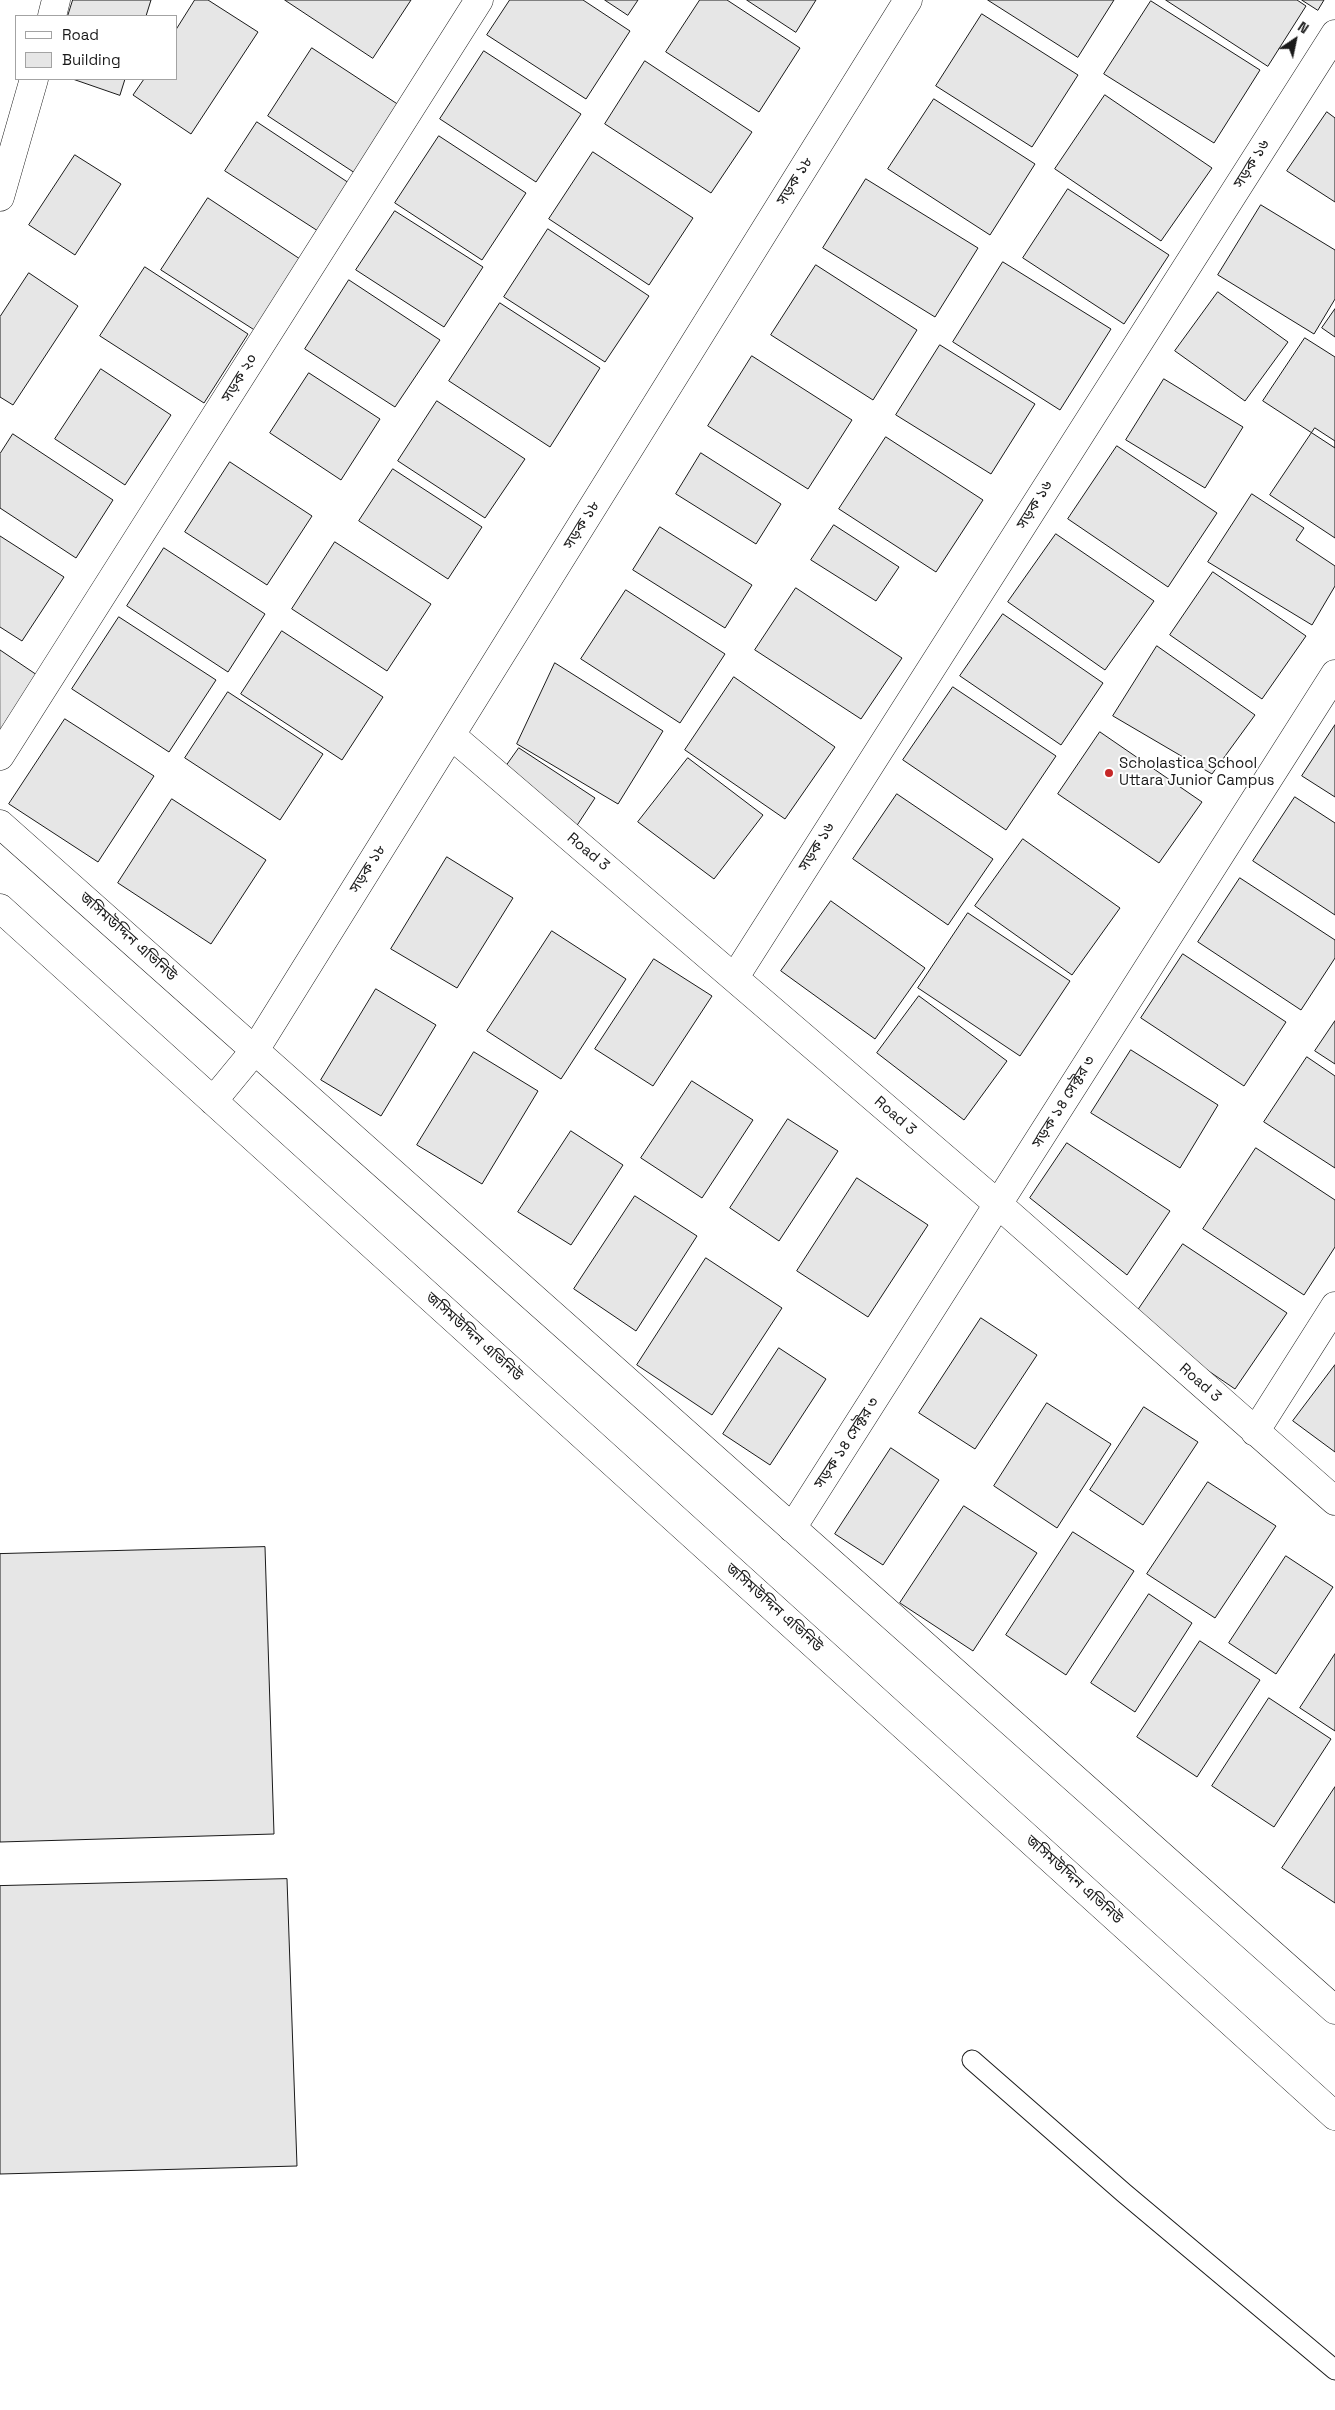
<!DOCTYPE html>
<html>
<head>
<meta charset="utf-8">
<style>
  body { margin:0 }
  #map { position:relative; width:1335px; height:2410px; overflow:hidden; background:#fff; font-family:"Space Grotesk",sans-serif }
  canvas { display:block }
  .legend { position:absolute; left:15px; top:15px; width:162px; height:65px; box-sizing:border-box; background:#fff; border:1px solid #a3a3a3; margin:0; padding:6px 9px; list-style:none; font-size:15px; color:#1a1a1a }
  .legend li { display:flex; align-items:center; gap:10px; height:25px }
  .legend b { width:25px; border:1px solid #a3a3a3 }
  .north { position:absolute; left:1270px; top:15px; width:50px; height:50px; -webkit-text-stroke:4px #fff; paint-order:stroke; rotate:34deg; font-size:14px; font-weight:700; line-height:20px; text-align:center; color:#1a1a1a }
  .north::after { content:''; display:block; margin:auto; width:18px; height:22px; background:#1a1a1a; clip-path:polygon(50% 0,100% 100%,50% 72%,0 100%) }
</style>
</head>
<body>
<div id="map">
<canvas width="1335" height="2410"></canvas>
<ul class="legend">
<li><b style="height:6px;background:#fff"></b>Road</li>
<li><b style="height:14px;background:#e6e6e6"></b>Building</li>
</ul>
<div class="north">N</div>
</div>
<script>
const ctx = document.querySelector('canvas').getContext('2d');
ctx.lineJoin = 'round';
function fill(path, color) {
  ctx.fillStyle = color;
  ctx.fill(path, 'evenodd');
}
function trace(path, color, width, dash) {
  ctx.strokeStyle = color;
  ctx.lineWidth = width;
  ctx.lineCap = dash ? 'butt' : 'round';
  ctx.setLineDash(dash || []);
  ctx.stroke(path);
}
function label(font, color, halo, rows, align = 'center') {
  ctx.font = font + ' "Space Grotesk","Noto Sans Bengali",sans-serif';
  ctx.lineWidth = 4;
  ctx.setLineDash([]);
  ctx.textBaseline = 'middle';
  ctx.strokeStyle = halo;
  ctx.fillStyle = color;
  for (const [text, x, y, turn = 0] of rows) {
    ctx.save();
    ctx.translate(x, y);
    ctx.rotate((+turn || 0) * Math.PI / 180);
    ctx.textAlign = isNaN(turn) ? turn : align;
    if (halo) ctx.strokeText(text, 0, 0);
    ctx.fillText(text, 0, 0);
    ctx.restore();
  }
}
const building = new Path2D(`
  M73,0H151L146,16H68Z
  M195,0H208L258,32L191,134L133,95L144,79H176V30Z
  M285,0H411L373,58Z
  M510,0H583L630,31L586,99L487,35Z
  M605,0H638L628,15Z
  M700,0H727L800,48L759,112L666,52Z
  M747,0H816L796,32Z
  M988,0H1114L1078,57Z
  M1166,0H1297L1306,6L1268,66Z
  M1302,0H1324L1318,10Z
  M1151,1L1260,70L1214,143L1104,74Z
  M982,14L1078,75L1032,147L936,86Z
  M312,48L402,107L358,175L268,116Z
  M484,51L581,114L536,182L440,119Z
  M645,61L752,132L711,193L605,124Z
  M73,79H125L120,95Z
  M1105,95L1212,168L1161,241L1055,169Z
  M934,99L1035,164L990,235L888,169Z
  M1327,112L1335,118V202L1287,171Z
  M257,122L349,183L318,231L225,171Z
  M439,136L526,193L482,260L395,203Z
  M593,152L693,218L649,285L549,219Z
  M75,155L121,184L75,255L29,225Z
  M866,179L978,248L935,317L823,248Z
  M1068,189L1169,255L1124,324L1023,258Z
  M208,198L303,261L256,331L161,270Z
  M1261,205L1335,250V299L1314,334L1218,275Z
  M395,211L483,267L444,327L356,270Z
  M548,229L649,296L605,362L504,297Z
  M1003,262L1111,329L1060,410L953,342Z
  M816,265L917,330L873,400L771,335Z
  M145,267L248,334L204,403L100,336Z
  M29,273L78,306L13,405L0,397V317Z
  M349,280L440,340L395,407L305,349Z
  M1218,292L1288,342L1245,401L1175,351Z
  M500,303L600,368L550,447L449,381Z
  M1335,309V337L1322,328Z
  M1305,338L1335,357V448L1263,401Z
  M940,345L1035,404L991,474L896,415Z
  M752,356L852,420L808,489L708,426Z
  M101,369L171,415L125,485L55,439Z
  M309,373L380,419L341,480L270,433Z
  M1164,379L1243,427L1205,488L1126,440Z
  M437,401L525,459L485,518L398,461Z
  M1315,428L1335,441V538L1270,495Z
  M13,434L113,500L76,558L0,508V454Z
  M886,437L983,500L936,572L839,509Z
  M1117,446L1217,513L1168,587L1068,519Z
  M701,453L781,504L756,544L676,494Z
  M230,462L312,516L267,585L185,532Z
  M393,469L482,527L448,579L359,521Z
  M1252,494L1304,528L1296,540L1335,566V586L1312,625L1208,562Z
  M834,525L899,567L876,601L811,560Z
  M660,527L752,585L725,628L633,570Z
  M1056,534L1154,601L1105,670L1008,602Z
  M0,536L64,577L22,641L0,627Z
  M335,542L431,604L387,671L292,609Z
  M164,548L265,614L228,672L127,606Z
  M1213,572L1306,636L1262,699L1170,635Z
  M796,588L902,658L861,719L755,650Z
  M626,590L725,654L680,723L581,659Z
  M1003,614L1103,683L1061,745L960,676Z
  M119,617L216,680L169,752L72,689Z
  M282,631L383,697L342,760L241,694Z
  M1157,646L1255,715L1212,774L1113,716Z
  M0,650L37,675L0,731Z
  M555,663L663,731L618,804L517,744Z
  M734,677L835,747L785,819L685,750Z
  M953,687L1056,756L1006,830L903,760Z
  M228,692L323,754L280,820L185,758Z
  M65,719L154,776L98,862L9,804Z
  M1335,725V797L1302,776Z
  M1100,732L1202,802L1159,863L1058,794Z
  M519,748L595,798L572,833L502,772Z
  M688,758L763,815L714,879L638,822Z
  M897,794L993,859L948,925L853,859Z
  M1295,797L1335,823V915L1253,861Z
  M172,799L266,860L211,944L118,883Z
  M1023,839L1120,908L1072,975L975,906Z
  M447,857L513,898L457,988L391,949Z
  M1240,878L1335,940V958L1301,1010L1198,942Z
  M831,901L925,968L875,1039L781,971Z
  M968,913L1070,981L1020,1056L918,988Z
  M552,931L626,979L561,1079L487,1031Z
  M1183,954L1286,1022L1244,1086L1141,1018Z
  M654,959L712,996L653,1086L595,1049Z
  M376,989L436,1025L381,1116L321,1080Z
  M919,996L1007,1061L964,1120L877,1053Z
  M1335,1021V1064L1315,1051Z
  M1131,1050L1218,1105L1180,1168L1091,1113Z
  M474,1052L538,1091L482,1184L417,1145Z
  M1307,1057L1335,1076V1168L1264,1122Z
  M692,1081L753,1120L702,1198L641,1158Z
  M788,1119L838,1151L779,1241L730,1208Z
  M571,1131L623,1165L571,1245L518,1212Z
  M1067,1143L1170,1211L1127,1275L1030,1198Z
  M1256,1148L1335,1200V1247L1304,1295L1203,1229Z
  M857,1178L928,1225L868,1317L797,1271Z
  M635,1196L697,1236L636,1331L574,1289Z
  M1183,1244L1287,1313L1235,1389L1132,1319Z
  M706,1258L782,1308L712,1415L637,1365Z
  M981,1318L1037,1355L975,1449L919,1413Z
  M779,1348L826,1379L770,1465L723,1434Z
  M1335,1365V1452L1293,1421Z
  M1047,1403L1111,1444L1057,1528L994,1486Z
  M1144,1407L1198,1442L1143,1525L1090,1490Z
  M891,1448L939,1480L883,1565L835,1534Z
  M1208,1482L1276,1526L1215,1618L1147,1574Z
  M964,1506L1037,1553L973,1651L900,1603Z
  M1073,1532L1134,1571L1066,1675L1006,1635Z
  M265,1547L274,1834L0,1842V1554Z
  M1286,1556L1333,1587L1276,1674L1229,1643Z
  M1149,1594L1192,1623L1135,1712L1091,1683Z
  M1200,1641L1260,1680L1197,1777L1137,1737Z
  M1335,1654V1731L1300,1708Z
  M1269,1698L1331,1739L1274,1827L1212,1786Z
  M1335,1787V1903L1282,1868Z
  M287,1879L297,2166L0,2174V1886Z`);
const service = new Path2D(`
  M972,2060L1124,2193L1335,2370`);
const minor = new Path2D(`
  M52,16L56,0
  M0,197L34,79
  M452,736L999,1205L1335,1501
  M0,756L479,0
  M735,977L1335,34
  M255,1050L908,0
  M1255,1432L1335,1306
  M792,1528L1335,674`);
const tertiary = new Path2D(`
  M0,824L1335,2010
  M0,908L1335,2116
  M213,1101L255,1050`);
const markers = [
  [1109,773,5,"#c62828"]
];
const streetNames = [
  ["সড়ক ১৬",1252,164,-58],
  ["সড়ক ১৮",795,181,-58],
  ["সড়ক ২০",240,378,-58],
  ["সড়ক ১৬",1035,505,-58],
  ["সড়ক ১৮",582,525,-58],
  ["সড়ক ১৬",817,847,-58],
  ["Road 3",588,852,40],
  ["সড়ক ১৮",368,869,-58],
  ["জসিমউদ্দিন এভিনিউ",128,937,42],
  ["সড়ক ১৪ সেক্টর ৩",1064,1102,-58],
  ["Road 3",895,1116,41],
  ["জসিমউদ্দিন এভিনিউ",474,1337,42],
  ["Road 3",1200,1383,41],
  ["সড়ক ১৪ সেক্টর ৩",847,1443,-57],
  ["জসিমউদ্দিন এভিনিউ",774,1608,42],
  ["জসিমউদ্দিন এভিনিউ",1074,1880,42]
];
const poiNames = [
  ["Scholastica School",1119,764],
  ["Uttara Junior Campus",1119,781]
];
fill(building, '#e6e6e6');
trace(building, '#1a1a1a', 1);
trace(service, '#1a1a1a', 21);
trace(minor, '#1a1a1a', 29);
trace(tertiary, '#1a1a1a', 29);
trace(service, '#fff', 19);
trace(minor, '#fff', 28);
trace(tertiary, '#fff', 28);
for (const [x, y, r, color] of markers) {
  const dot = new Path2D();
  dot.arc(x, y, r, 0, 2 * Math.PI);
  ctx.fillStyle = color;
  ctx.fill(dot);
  trace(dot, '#fff', 2);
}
label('15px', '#1a1a1a', '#fff', streetNames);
label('15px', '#1a1a1a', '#fff', poiNames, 'left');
</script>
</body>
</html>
